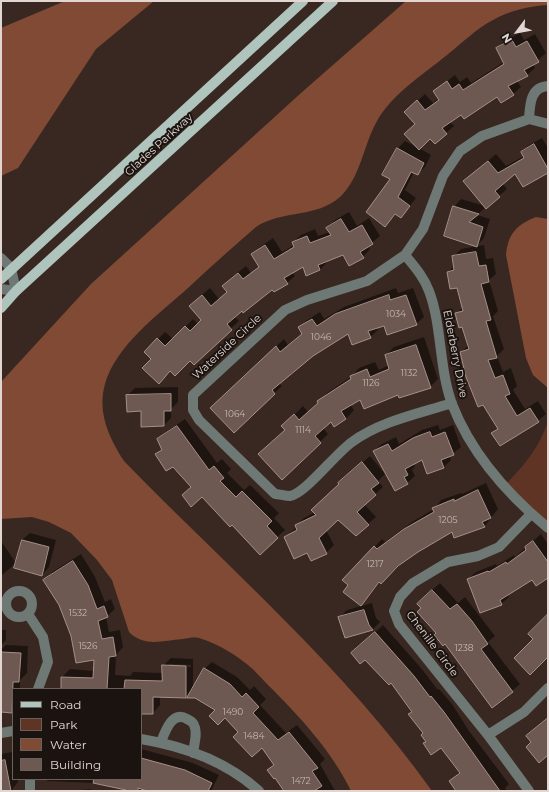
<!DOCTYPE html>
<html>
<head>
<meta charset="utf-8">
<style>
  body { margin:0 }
  #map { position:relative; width:549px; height:792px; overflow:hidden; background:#392821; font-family:Montserrat,sans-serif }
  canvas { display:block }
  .frame { position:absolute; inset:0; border:2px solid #e1d6d1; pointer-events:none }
  .legend { position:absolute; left:12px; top:688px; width:130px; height:92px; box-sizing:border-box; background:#1b1310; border:1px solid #6a615d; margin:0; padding:5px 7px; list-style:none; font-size:12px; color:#e1d6d1 }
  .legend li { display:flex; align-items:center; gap:8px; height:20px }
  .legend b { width:20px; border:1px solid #6a615d }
  .north { position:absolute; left:497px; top:12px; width:40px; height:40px; -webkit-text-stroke:3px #1b1310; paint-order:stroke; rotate:238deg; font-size:11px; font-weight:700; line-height:16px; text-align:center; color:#e1d6d1 }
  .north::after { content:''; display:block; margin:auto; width:14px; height:18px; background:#e1d6d1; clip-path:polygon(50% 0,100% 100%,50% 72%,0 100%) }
</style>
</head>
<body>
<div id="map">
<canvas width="549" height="792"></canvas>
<div class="frame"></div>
<ul class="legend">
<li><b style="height:5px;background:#afc4bc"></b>Road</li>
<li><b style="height:11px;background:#5f3424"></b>Park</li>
<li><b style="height:11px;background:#804a35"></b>Water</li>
<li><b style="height:11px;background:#6d5952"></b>Building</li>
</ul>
<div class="north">N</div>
</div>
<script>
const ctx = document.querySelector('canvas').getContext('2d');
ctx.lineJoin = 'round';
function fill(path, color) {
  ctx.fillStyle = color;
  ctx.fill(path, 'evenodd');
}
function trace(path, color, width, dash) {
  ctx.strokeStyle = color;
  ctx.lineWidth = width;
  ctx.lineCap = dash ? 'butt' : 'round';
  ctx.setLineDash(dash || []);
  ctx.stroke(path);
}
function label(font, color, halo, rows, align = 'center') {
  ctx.font = font + ' Montserrat,sans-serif';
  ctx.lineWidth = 4;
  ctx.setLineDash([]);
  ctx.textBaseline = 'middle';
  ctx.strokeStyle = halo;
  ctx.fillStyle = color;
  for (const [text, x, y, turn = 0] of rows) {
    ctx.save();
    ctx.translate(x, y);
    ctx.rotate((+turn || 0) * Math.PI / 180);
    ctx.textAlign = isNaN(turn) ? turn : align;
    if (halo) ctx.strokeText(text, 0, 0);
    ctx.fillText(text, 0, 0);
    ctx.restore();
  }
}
const green = new Path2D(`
  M548,421V528L504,486C523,467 540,447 548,421Z`);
const water = new Path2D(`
  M65,1H154L96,49L18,168L1,176V28Z
  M406,1H548V5C529,6 509,11 493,20C476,29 462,43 447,55C424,74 392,94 377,121C363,146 361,177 340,197C317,218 281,210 256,227C233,247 210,267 188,288C159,314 116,345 105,384C97,412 109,438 124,461C229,569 345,668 432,791H351C332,751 299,716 268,685C261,678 253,668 244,662C230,651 215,643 199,638C194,637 188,638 183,639C163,640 145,648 129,632L112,580L97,560L71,533L49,522L32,517L1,519V382L91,284L301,93Z
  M536,217L548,219V388L533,375L526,358L506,255C508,234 516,225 536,217Z`);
const shadow = new Path2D(`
  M520,33L524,40L535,34L546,53L533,64L535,68L527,75L517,81L521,87L513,94L497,95L462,114L450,122L454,126L446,133L431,138L419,148L431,155L425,167L417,174L414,172L405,190L416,198L401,217L396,214L385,225L392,179L384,175L398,148L405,141L418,148L413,105L425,94L433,103L440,98L435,91L455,75L460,82L467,77L471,83L504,62L497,48L505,41Z
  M542,138L548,148V172L516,173L502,183L507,189L477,215L490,219L484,238L477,246L454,207L461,199L485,206L464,181L496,154L506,166L524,156L522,152L529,145Z
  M349,212L357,226L369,218L380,236L368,246L370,249L363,257L343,254L327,260V262L320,270L303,266L292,272L295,276L287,283L272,288L234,316L239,321L194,363L190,360L170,370L152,359L158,339L165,332L173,339L193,319L198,324L203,320L198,298L210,288L219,299L228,292L223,286L231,278L246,266L251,273L259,266L252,254L260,247L273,238L282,252L294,245L293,242L301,235L315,229L318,236L330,232L328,228L335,220Z
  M484,245L486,259L493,258L496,274L489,280L498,311L493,316L504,349L497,356L503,372L511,368L517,386L513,390L525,409L538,401L546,414L538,421L493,433L498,428L461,352L469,345L463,326L456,314L463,307L457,287L448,272L454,266L453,257L461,249Z
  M396,288L398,293L413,288L424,317L416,324H384L377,327L378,330L370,337L349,333L313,355L279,383L282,386L234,431L219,400L284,339L288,345L303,333L300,327L307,320L320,312L324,319L344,307Z
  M424,337L438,379L430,387L399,394L360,398L350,404L354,410L346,419L331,421L323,428L328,434L282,479L286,430L291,418L303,406L308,412L327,393L351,377L359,368L375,362L379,370L389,365L386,355L394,347Z
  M178,387V402L171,409V418L164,425L142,410L127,396L135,388Z
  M185,419L217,463L222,459L231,469L227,473L244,490L250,485L279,513L274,518L285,530L260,553L232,523L192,486L173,466L157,454L162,449L158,440L166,432Z
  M438,425L440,430L453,425L461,447L450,456L451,460L444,467L428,473L422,458L413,463L415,466L412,470L415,476L407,483L374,451L382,444L396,437L399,444L422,430Z
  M370,456L385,474L378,481L383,487L364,504L376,517L368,524L356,535L338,519L326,530L334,545L326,553L308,552L285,537L297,527L296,525L304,518L315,512L340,484L339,483Z
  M486,483L498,509L484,527L452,530L417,551L380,582L361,605L350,585L343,580L382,539L385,542L412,522L434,509L441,500L461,493L462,494Z
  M30,533L56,540L49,567L42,575L22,540Z
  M541,534L548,544V577L532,579L508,594L509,597L501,604L468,579L476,572L496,564L497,566L514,555L515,557Z
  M1,541L16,563L1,576Z
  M81,554L95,577L105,602L111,599L115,609L106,617L109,632L120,630L123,647L116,655L115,675L130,676L133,672L163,673V666L171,658L193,659V689L204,669L212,662L237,677L250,690L254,686L266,699L260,705L286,733L297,725L325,759L320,764L335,791H285L276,776L268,770L274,764L262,747L240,732L217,710L191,691L185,697L160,696V705L153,713H141V689H62V677L70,669L94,671L95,659L72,636L60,604L45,580L52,572ZM169,664L191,665V667L169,666Z
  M440,583L458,603L465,597L495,636L488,642L520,684L512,691L437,633L423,608L426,596Z
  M372,603L376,618L380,622L373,629L345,637L340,617L347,610Z
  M383,625L421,668L438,690L439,689L452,704L469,731L509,784L505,788L507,791H457L450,781L460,772L441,747L427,741L424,733L409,714L413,711L391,682L360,646Z
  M1,630H6V640L1,645Z
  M6,645L28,646L27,673L20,680V689H13V710L11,712L1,711V650Z
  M141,749L193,763L219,775L211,791H151L144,789L143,791H127V789L118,784L47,781V779H141Z
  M12,752L13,779H18V782L13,788V791H1V754Z
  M91,789V791H72Z`);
const building = new Path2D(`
  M512,40L516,47L527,41L539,62L524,70L528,76L508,86L514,95L501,103L497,97L464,119L461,115L442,128L447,134L435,144L430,139L419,150L404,134L415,124L404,112L417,100L425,110L439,100L433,91L447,81L452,89L459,84L463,90L504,64L496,48Z
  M534,144L548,169V173L523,187L515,174L495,191L500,197L486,209L463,181L488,161L498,173L524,158L521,152Z
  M397,148L424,163L418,175L411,172L398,197L410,206L401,218L395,214L385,227L366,212L390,179L382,175Z
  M453,206L479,214L469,222L483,227L477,247L444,236Z
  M341,219L349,232L362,225L373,244L360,252L364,258L349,266L343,255L318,265L320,270L306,276L303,267L284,278L288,284L274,292L272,290L243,313L242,311L227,324L232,330L194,365L190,361L175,376L170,371L159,384L142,368L151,359L144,352L157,338L165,346L185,326L190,331L201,320L189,306L202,295L211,306L227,292L222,286L238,273L243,279L259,267L251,254L265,245L274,259L294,247L292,242L307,236L310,243L331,235L326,228Z
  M476,252L479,266L486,265L489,282L481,284L491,320L486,321L497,358L488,360L495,378L503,375L510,394L505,396L517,416L530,408L539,422L500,446L491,433L498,429L483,405L478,407L466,377L460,352L469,349L462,327L459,328L455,313L463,311L457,288L450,289L447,272L454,270L452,256Z
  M389,295L390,300L406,295L417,325L387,335L384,326L368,331L371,338L352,345L348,334L313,356L272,390L275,394L234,433L210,408L276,346L280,352L302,334L298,327L312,319L317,326L335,314Z
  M416,345L431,388L399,398L398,395L364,409L360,400L341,411L346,419L334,427L331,422L315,436L321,443L282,480L258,454L285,430L281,426L294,414L299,420L318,403L317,401L351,379L350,376L367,369L370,377L389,369L385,355Z
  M171,394V411H164V426L141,427V411L127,412L126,395Z
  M177,426L209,470L214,466L224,478L220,481L236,497L242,491L272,521L267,526L278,538L260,555L232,525L230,527L202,497L191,507L182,495L191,487L173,467L166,471L155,454L162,450L157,439Z
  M430,432L432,437L445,432L454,455L441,460L444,468L427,474L422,460L405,469L408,475L404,477L408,484L395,491L373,451L388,444L392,451L413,438Z
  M362,462L379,483L371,489L376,495L357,512L369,525L356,536L338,520L319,538L327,554L311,561L307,553L294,559L284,537L297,530L295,525L316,515L311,510L339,484L338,483Z
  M478,490L491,518L482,522L485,527L454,538L452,532L418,552L398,566L381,584L379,582L361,606L343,592L348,585L342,580L374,546L377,549L404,529L434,512L432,508L454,499V501Z
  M22,540L49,547L42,576L14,568Z
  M533,541L548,562V578L536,586L532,580L500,600L502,605L480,613L467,579L488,571L489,572L506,562L507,564L526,550L525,547Z
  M73,561L88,585L97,609L104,606L108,617L98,621L102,639L113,637L116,656L109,657L107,689H61V677L93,678L94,660L76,663L71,636L59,605L43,580Z
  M432,590L450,609L457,604L472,621L488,644L481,649L513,692L492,708L445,644L443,646L434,635L436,633L417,612L421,608L417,604Z
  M364,610L369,625L373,630L345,638L338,617Z
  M548,614V657L530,675L514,658L533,639L528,634Z
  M375,632L414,676L430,697L431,696L444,712L500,791H456L449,781L460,773L441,748L431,755L423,743L426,742L421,735L423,733L408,714L412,712L391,683L389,685L365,660L360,664L351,653Z
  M1,652L21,653L19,682H13L12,713L1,712Z
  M162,665L186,666V698L153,697V714H141V689H124L125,680L162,681Z
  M204,668L230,684L242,697L246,693L259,707L253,713L278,740L289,732L318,768L312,771L322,786L314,791H284L275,778L274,779L267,770L274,765L262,748L252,757L233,737L238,732L225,718L218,725L209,716L215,710L195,698H187Z
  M548,718V755L539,763L526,747L531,742L526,736Z
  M141,758L185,770L212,783L208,791H147L138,788V791H126V790L93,783L94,779H141Z
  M5,760L11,791H1V761Z`);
const minor = new Path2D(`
  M529,119C530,105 530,87 548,86
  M405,255C414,266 424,277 429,291C442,325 439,369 452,404C471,453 507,494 548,528
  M1,258L11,268L16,291L1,289
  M452,403C418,414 381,421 352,442C336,453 305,494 290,496C285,496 279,494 275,494L199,420L193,410V395L285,310L307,300L367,281L405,255L423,229L443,176L460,151L482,136L529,119L548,124
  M6 604a13 13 0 1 1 26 0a13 13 0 1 1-26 0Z
  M28,614L43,637L48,662L38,689
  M1,733L13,731
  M488,735L524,712L548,688
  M141,739C183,746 227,762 259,791
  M161,742C165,732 172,710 187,719C189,720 193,722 194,725C198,732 194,745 193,753
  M30,779V791
  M529,791L488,735L399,624L394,611L400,597L413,583L448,562L478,556L499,547L531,514`);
const major = new Path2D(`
  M1,279L303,1
  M1,308L16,291L333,1`);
const numberNames = [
  ["1034",396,314],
  ["1046",321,337],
  ["1132",409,373],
  ["1126",371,383],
  ["1064",235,414],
  ["1114",303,430],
  ["1205",448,520],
  ["1217",375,564],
  ["1532",78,613],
  ["1526",88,646],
  ["1238",464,648],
  ["1490",233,712],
  ["1484",254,736],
  ["1472",301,781]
];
const streetNames = [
  ["Glades Parkway",159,145,-42],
  ["Waterside Circle",227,347,-43],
  ["Elderberry Drive",455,354,79],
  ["Chenille Circle",432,644,53]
];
fill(green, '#5f3424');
fill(water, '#804a35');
fill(shadow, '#0007');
fill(building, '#6d5952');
trace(building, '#a59088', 1);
trace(minor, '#6e7874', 10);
trace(major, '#afc4bc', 10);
label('9px', '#c4b7b1', null, numberNames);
label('11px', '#e1d6d1', '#1b1310', streetNames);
</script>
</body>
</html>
